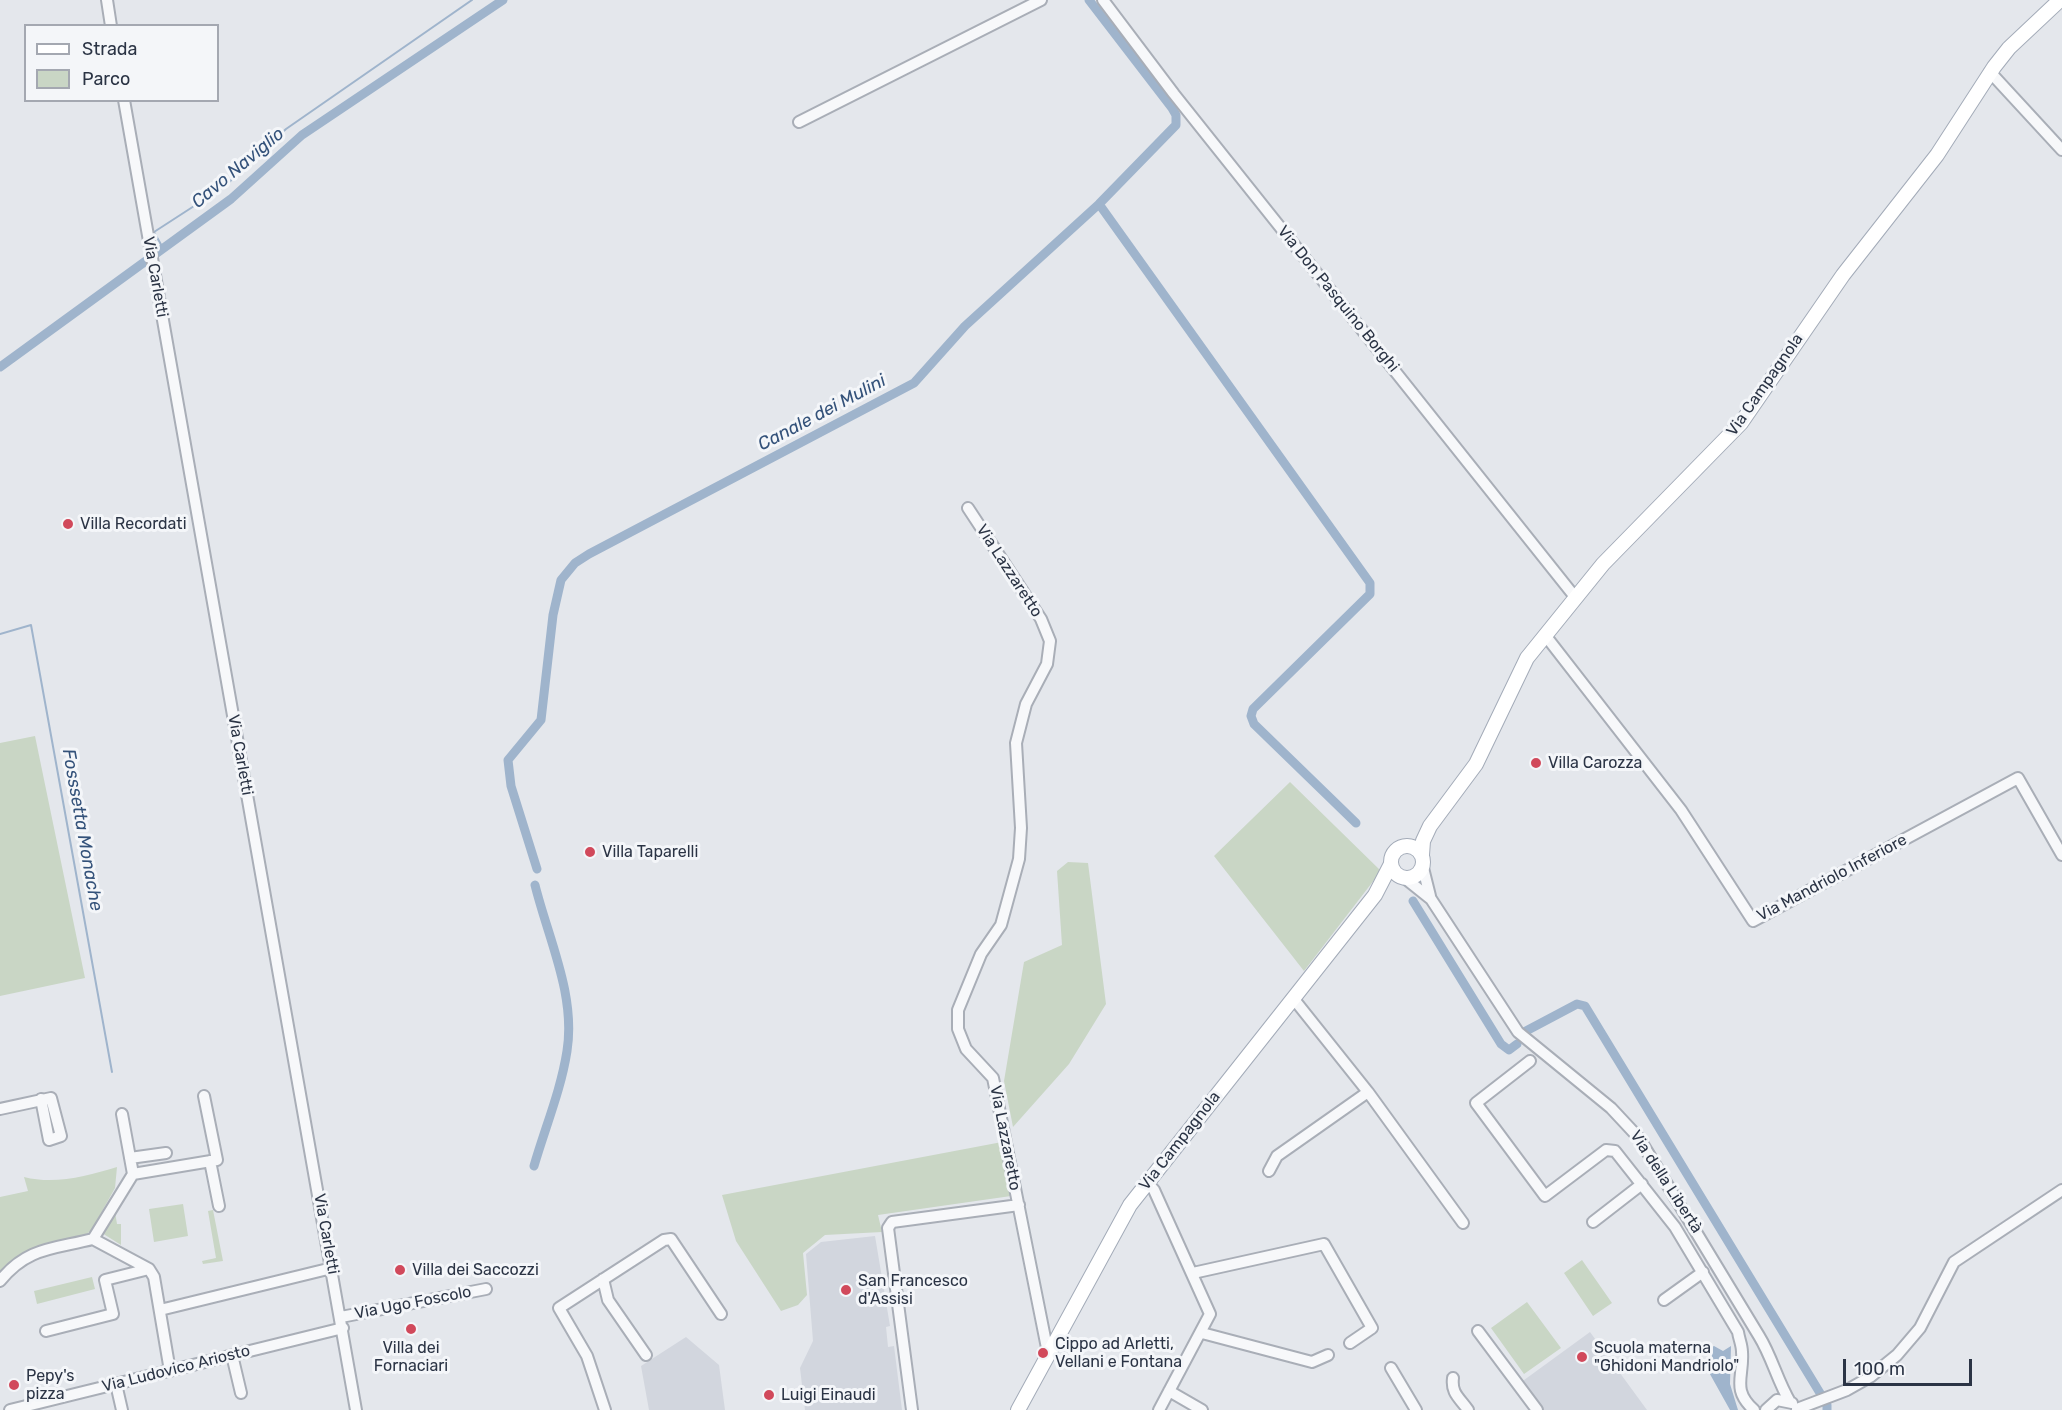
<!DOCTYPE html>
<html>
<head>
<meta charset="utf-8">
<style>
  body { margin:0 }
  #map { position:relative; width:2062px; height:1410px; overflow:hidden; background:#e4e7ec; font-family:Rubik,sans-serif }
  canvas { display:block }
  .legend { position:absolute; left:24px; top:24px; width:195px; height:78px; box-sizing:border-box; background:#f4f6f9; border:2px solid #a4a8b1; margin:0; padding:8px 10px; list-style:none; font-size:18px; color:#2b3445 }
  .legend li { display:flex; align-items:center; gap:12px; height:30px }
  .legend b { width:30px; border:2px solid #a4a8b1 }
  .scale { position:absolute; left:1843px; top:1359px; width:129px; height:27px; box-sizing:border-box; border:3px solid #2b3445; border-top:0; padding-left:8px; font-size:18px; line-height:21px; white-space:nowrap; color:#2b3445; -webkit-text-stroke:4px #f4f6f9; paint-order:stroke }
</style>
</head>
<body>
<div id="map">
<canvas width="2062" height="1410"></canvas>
<ul class="legend">
<li><b style="height:8px;background:#fff"></b>Strada</li>
<li><b style="height:16px;background:#c9d6c5"></b>Parco</li>
</ul>
<div class="scale">100 m</div>
</div>
<script>
const ctx = document.querySelector('canvas').getContext('2d');
ctx.lineJoin = 'round';
function fill(path, color) {
  ctx.fillStyle = color;
  ctx.fill(path, 'evenodd');
}
function trace(path, color, width, dash) {
  ctx.strokeStyle = color;
  ctx.lineWidth = width;
  ctx.lineCap = dash ? 'butt' : 'round';
  ctx.setLineDash(dash || []);
  ctx.stroke(path);
}
function label(font, color, halo, rows, align = 'center') {
  ctx.font = font + ' Rubik,sans-serif';
  ctx.lineWidth = 6;
  ctx.setLineDash([]);
  ctx.textBaseline = 'middle';
  ctx.strokeStyle = halo;
  ctx.fillStyle = color;
  for (const [text, x, y, turn = 0] of rows) {
    ctx.save();
    ctx.translate(x, y);
    ctx.rotate((+turn || 0) * Math.PI / 180);
    ctx.textAlign = isNaN(turn) ? turn : align;
    if (halo) ctx.strokeText(text, 0, 0);
    ctx.fillText(text, 0, 0);
    ctx.restore();
  }
}
const built = new Path2D(`
  M875,1236L890,1326L886,1327L888,1347L894,1346L902,1410H805L800,1368L813,1341L806,1254L821,1242Z
  M1590,1332L1647,1410H1540L1520,1383Z
  M686,1337L719,1365L725,1410H649L641,1366Z`);
const green = new Path2D(`
  M35,736L85,978L0,996V743Z
  M1290,782L1381,871L1304,971L1214,856Z
  M1068,862L1088,863L1106,1004L1069,1064L1013,1127L1004,1081L1024,962L1062,945L1057,871Z
  M1002,1142L1011,1196L878,1215L882,1232L825,1235L803,1253L807,1295L798,1305L781,1311L736,1241L722,1195Z
  M117,1167L115,1188L91,1231L78,1239L40,1246L21,1255L0,1277V1197L28,1191L24,1177C55,1185 87,1176 117,1167Z
  M183,1204L188,1236L154,1242L149,1209Z
  M213,1210L223,1261L203,1264L202,1261L216,1258L208,1211Z
  M115,1212L117,1224H121V1245L102,1233Z
  M1582,1260L1612,1303L1593,1316L1564,1273Z
  M92,1277L95,1289L37,1304L34,1291Z
  M1527,1302L1561,1348L1524,1374L1491,1328Z`);
const water = new Path2D(`
  M1714,1346L1723,1351L1731,1346L1730,1384L1738,1410H1730L1706,1367L1713,1360L1710,1348Z`);
const stream = new Path2D(`
  M163,248L154,232L225,186L286,129L472,0
  M146,261L147,268
  M0,634L31,625L112,1072`);
const canal = new Path2D(`
  M1099,204L1370,583V594L1253,709L1251,716L1254,724L1356,823
  M0,367L231,199L302,135L503,0
  M537,869L511,786L508,760L541,720L553,615L561,580L575,563L589,554L914,383L965,326L1099,204L1176,125V115L1172,108L1089,0
  M1413,901L1501,1044L1509,1050L1517,1044
  M1526,1031L1577,1004L1585,1006L1820,1393
  M534,1166C545,1128 561,1090 567,1051C576,995 548,938 535,885
  M1827,1405V1410`);
const minor = new Path2D(`
  M107,0L111,26
  M1103,0L1174,94L1575,597
  M1990,72L2062,150
  M124,100L356,1410
  M799,122L1041,0
  M968,508L1041,619L1050,641L1047,664L1026,704L1016,743L1021,828L1019,859L1001,925L981,954L958,1010V1029L966,1049L993,1078L1048,1353
  M1545,635L1681,810L1753,921L2018,778L2062,855
  M1423,868L1430,896
  M1406,879L1431,899L1518,1032L1611,1108L1639,1138L1759,1336C1772,1357 1777,1380 1790,1402
  M1293,998L1368,1092L1463,1223
  M1530,1061L1476,1103L1545,1196L1606,1150L1615,1151L1675,1227L1738,1332C1739,1339 1742,1345 1742,1352C1744,1377 1731,1389 1754,1410
  M0,1109L51,1098L61,1136L49,1140L41,1099
  M122,1114L133,1174
  M130,1158L166,1153
  M210,1161L219,1206
  M1269,1171L1277,1156L1368,1092
  M1147,1182L1154,1190L1210,1314L1159,1410
  M1593,1222L1642,1184
  M93,1239L133,1174L217,1160L204,1096
  M1193,1273L1324,1244L1372,1328L1350,1343
  M603,1279L608,1300L646,1355
  M0,1281C27,1247 54,1249 93,1239L149,1269L154,1277L170,1371
  M1664,1300L1703,1272
  M160,1310L332,1268
  M341,1317L486,1289
  M46,1331L113,1314L105,1280L149,1269
  M1478,1331L1537,1410
  M1202,1333L1312,1362L1328,1355
  M232,1355L241,1393
  M1391,1368L1416,1410
  M1453,1378C1451,1394 1460,1398 1468,1410
  M116,1384L122,1410
  M1169,1391L1202,1410
  M1797,1409L1847,1390L1870,1377L1897,1355L1920,1328L1954,1262L2062,1190
  M10,1410L343,1328
  M605,1410L587,1356L559,1308L664,1240L671,1239L721,1314
  M912,1410L888,1228L892,1222L1019,1205
  M1766,1410L1777,1400L1792,1403`);
const major = new Path2D(`
  M1391 862a16 16 0 1 1 32 0a16 16 0 1 1-32 0Z
  M1422,855L1423,841L1430,826L1476,764L1527,658L1603,564L1741,423L1843,275L1937,155L1994,67L2009,48L2060,0
  M1018,1410L1130,1205L1375,895L1391,864`);
const markers = [
  [68,524,6,"#d1495b"],
  [1536,763,6,"#d1495b"],
  [590,852,6,"#d1495b"],
  [400,1270,6,"#d1495b"],
  [846,1290,6,"#d1495b"],
  [411,1329,6,"#d1495b"],
  [1043,1353,6,"#d1495b"],
  [1582,1357,6,"#d1495b"],
  [14,1385,6,"#d1495b"],
  [769,1395,6,"#d1495b"]
];
const streetNames = [
  ["Via Carletti",155,277,80],
  ["Via Don Pasquino Borghi",1338,299,51],
  ["Via Campagnola",1765,385,-55],
  ["Via Lazzaretto",1009,571,57],
  ["Via Carletti",240,755,80],
  ["Via Mandriolo Inferiore",1832,878,-28],
  ["Via Lazzaretto",1005,1138,79],
  ["Via Campagnola",1180,1141,-52],
  ["Via della Libertà",1666,1182,57],
  ["Via Carletti",326,1234,80],
  ["Via Ugo Foscolo",413,1303,-11],
  ["Via Ludovico Ariosto",176,1369,-14]
];
const poiNames = [
  ["Villa Recordati",80,524],
  ["Villa Carozza",1548,763],
  ["Villa Taparelli",602,852],
  ["Villa dei Saccozzi",412,1270],
  ["San Francesco",858,1281],
  ["d'Assisi",858,1299],
  ["Cippo ad Arletti,",1055,1344],
  ["Vellani e Fontana",1055,1362],
  ["Villa dei",411,1348,"center"],
  ["Fornaciari",411,1366,"center"],
  ["Scuola materna",1594,1348],
  ["\"Ghidoni Mandriolo\"",1594,1366],
  ["Pepy's",26,1376],
  ["pizza",26,1394],
  ["Luigi Einaudi",781,1395]
];
const waterNames = [
  ["Cavo Naviglio",238,168,-40],
  ["Canale dei Mulini",822,413,-28],
  ["Fosssetta Monache",82,830,80]
];
fill(built, '#d2d6de');
fill(green, '#c9d6c5');
fill(water, '#9fb4cc');
trace(stream, '#9fb4cc', 2);
trace(canal, '#9fb4cc', 9);
trace(minor, '#a9aeb7', 14);
trace(major, '#a3abb8', 16);
trace(minor, '#f7f8fa', 10);
trace(major, '#fff', 14);
for (const [x, y, r, color] of markers) {
  const dot = new Path2D();
  dot.arc(x, y, r, 0, 2 * Math.PI);
  ctx.fillStyle = color;
  ctx.fill(dot);
  trace(dot, '#f4f6f9', 2);
}
label('16px', '#2b3445', '#f4f6f9', streetNames);
label('16px', '#2b3445', '#f4f6f9', poiNames, 'left');
label('italic 18px', '#34527a', '#f4f6f9', waterNames);
</script>
</body>
</html>
